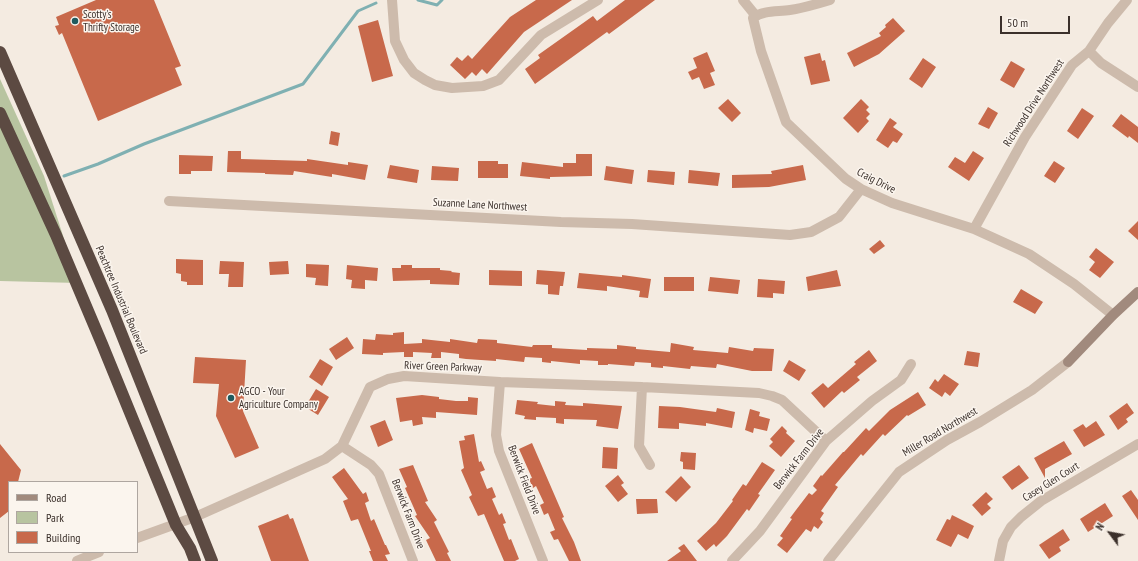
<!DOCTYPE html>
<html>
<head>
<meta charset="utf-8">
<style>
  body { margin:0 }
  #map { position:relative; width:1138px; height:561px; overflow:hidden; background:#f4ebe1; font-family:"PT Sans Narrow",sans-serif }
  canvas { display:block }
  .legend { position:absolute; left:8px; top:481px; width:130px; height:72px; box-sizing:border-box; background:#fbf5ee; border:1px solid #aea6a0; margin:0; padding:5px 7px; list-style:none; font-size:12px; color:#3b302b }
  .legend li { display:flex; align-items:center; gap:8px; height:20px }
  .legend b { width:20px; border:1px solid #aea6a0 }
  .north { position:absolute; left:1090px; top:513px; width:40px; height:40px; -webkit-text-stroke:3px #fbf5ee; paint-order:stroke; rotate:302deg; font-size:11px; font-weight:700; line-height:16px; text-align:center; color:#3b302b }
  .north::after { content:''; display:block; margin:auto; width:14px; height:18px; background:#3b302b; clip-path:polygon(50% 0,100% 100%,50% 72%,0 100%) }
  .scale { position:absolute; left:1000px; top:16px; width:70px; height:18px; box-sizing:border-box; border:2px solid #3b302b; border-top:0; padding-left:5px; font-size:12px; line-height:14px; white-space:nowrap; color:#3b302b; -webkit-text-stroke:3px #fbf5ee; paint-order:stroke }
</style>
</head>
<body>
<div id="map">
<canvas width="1138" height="561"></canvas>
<ul class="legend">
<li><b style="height:5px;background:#a18a7d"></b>Road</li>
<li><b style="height:11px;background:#b8c4a0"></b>Park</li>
<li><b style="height:11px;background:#c8694b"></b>Building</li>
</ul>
<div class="north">N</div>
<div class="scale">50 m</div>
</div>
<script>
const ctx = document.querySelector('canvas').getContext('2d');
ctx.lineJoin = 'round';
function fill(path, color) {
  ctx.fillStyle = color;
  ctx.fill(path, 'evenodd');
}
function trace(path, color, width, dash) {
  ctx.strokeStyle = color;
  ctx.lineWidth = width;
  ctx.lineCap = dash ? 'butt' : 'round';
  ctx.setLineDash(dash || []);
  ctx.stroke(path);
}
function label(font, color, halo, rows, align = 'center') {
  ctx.font = font + ' "PT Sans Narrow",sans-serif';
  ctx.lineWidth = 3;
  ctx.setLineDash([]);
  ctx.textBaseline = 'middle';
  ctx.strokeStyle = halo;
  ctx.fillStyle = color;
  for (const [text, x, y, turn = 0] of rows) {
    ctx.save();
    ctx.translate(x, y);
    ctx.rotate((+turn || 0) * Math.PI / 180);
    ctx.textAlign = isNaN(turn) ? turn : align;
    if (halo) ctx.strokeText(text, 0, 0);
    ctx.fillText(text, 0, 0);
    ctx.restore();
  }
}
const green = new Path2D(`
  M0,79L44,176L78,283L0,281Z`);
const stream = new Path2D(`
  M418,0L437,5L442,0
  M64,176L98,164L144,144L303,84L358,11L376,3`);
const building = new Path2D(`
  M96,0H154L181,66L175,68L182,85L98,121L62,33L59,35L55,26L59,25L56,17Z
  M536,0H572L524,32L487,74L482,69L476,76L472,72L465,79L450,65L457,57L462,61L468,55L472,59L510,17Z
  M625,0H655L609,34L607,32L535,84L525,69L540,58L538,55L593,16L597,21Z
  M893,18L905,31L879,54L854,67L847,53L881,36L879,33L886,27L885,25Z
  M378,20L393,76L372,82L358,26Z
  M707,52L715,71L710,73L715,85L704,89L699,77L692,80L688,72L697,68L693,58Z
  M820,53L822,61L825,60L830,81L811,85L804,57Z
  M923,58L936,67L922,88L909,79Z
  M1011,61L1025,69L1014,88L1000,80Z
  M728,99L741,113L732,122L718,108Z
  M861,99L869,107L866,110L870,114L866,118L869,121L858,133L843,118Z
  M988,107L998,113L989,129L978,124Z
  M1082,108L1094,116L1078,139L1067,131Z
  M1121,114L1138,127V143L1129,136L1128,138L1112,126Z
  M890,118L897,123L893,127L903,134L897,143L893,141L888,148L876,140Z
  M331,131L340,133L338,146L329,144Z
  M228,151H241V159L307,161V159L348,165V162L368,165L365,180L332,174V177L294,171L293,175L265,174V173L227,172Z
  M973,151L984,158L969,181L948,167L955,157L965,163Z
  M576,154H592V176L550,177V179L520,176L522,162L563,167V163H576Z
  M179,155L213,156L212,171H191V174H179Z
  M478,161H498V164H508V178H478Z
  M1054,161L1065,168L1055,183L1044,176Z
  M390,165L419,170L417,183L387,178Z
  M803,165L806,180L769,187L732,188V175L772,174L771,171Z
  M432,166L459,168L458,181L431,180Z
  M606,166L634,170L632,184L604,180Z
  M648,170L675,172L674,185L647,182Z
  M689,170L720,173L718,186L688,183Z
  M1138,221V240L1128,231Z
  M880,240L885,246L874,254L869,249Z
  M1096,248L1114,262L1100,278L1089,270L1095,262L1089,257Z
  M176,259L203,260V285H187V282L181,281V274L176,273Z
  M220,261L244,262L243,287H228L229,274H219Z
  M288,261L289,274L270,275L269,262Z
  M306,264L329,265L328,286L315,285L316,278L306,277Z
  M347,265L378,268L377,281L365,280V289L351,288L352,280L346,279Z
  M401,265H412V268H440V270L452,271L451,272L460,273L459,285L430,284V280L393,281L392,268H401Z
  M489,270L522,271V286L489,285Z
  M537,270L565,272L563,286H560L559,295L548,294V285L536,284Z
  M837,270L841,286L808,291L806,277Z
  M579,273L622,277V275L651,279L648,298L639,297L640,291L607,286V291L577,288Z
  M664,277H694V291H664Z
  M710,277L740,280L738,294L708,291Z
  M758,279L785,281L784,294L773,293V298L757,297Z
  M1021,289L1043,302L1035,314L1013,302Z
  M404,332V344L422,343V339L450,342V339L477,343L478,339L497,340V343L532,347L533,345H552V348L587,350V348L617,349V345L636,347V349L670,352L671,343L694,347L693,350L728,353L729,347L753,351L754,348L774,349L772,371H752L717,364L716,368L691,366L690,369L663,366V368L651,367V363L635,362L634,366L608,364V365H598V361L580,360V364L551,361V363L542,362V358L525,357L524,362L496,359V361L466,359L459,358V354L441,352V358H431L432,353L413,352V357H404V352L383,353V355L362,354L363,339L375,340L376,334L393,335V333Z
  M347,337L354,348L336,360L329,349Z
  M869,350L877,361L857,377L860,380L844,393L842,391L824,408L811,393L823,383L828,388L856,364L854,362Z
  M967,351L980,353L978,367L964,365Z
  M195,357L246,360L243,411L259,448L235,458L216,416L219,384L193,383Z
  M320,359L333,367L322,386L309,377Z
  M789,360L806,370L799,381L783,371Z
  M944,374L959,384L950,396L945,392L942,397L929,388L935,379L938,382Z
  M316,389L329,397L318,415L305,407Z
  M918,392L926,405L908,416L907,415L885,436L883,434L863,456L861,454L835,485L838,487L821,511L824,513L820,519L823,522L818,529L814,526L811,532L806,529L787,553L777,545L783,538L780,536L792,519L790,518L796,510L809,493L812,495L817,490L813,486L821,475L822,476L843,452H844L866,428L869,431L890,410Z
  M422,395L439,397V399L456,401H468V397L478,398L477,415L436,412V418L422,417L423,424L413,426L412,420L400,422L396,398Z
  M517,400L538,402L537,404L555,406V401L566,402L565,405L583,406V403L622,406L618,429L596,426L597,420L564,419V424L556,423V418L536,417V420L524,419L525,416L515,414Z
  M1127,403L1134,413L1126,419L1128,422L1118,430L1109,416Z
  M659,406L680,407L716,412L717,408L735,412L732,428L706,423V426L679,423V429L658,428Z
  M750,409L760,412L759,416L770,419L767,431L754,428L753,433L745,430Z
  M385,420L393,440L378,447L370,426Z
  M1096,421L1105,435L1084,447L1073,430L1083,424L1086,428Z
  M782,426L787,431L786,433L795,441L781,457L769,446L773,442L770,439Z
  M474,434L479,462L481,461L485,470L480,472L487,489L492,487L496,497L492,499L499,515L502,513L506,523L503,524L509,540L511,539L519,559L515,561H504L484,514L478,516L469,497L472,495L461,470L464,468L459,441L465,440L464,436Z
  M1064,441L1072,454L1045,469V478L1034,458Z
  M532,443L564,517L562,518L574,542L581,561H569L558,539L554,540L550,532L555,530L548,513L544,515L540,505L544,503L536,486L533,488L529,479L532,478L519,449Z
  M0,444L21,470L18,482H9V511L0,518Z
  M603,447L618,448L617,469L602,468Z
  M681,452L696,453L695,470L683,469V462L680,461Z
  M762,462L775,470L758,494L760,495L749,511L747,509L727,536L716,547L714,544L706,551L697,541L716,523L733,501L732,500L743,484L746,486Z
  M413,465L428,501L425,502L437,520L434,522L449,552L447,553L451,561H436L426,540L430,538L415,516L417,515L405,488L407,487L399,469Z
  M1019,465L1029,478L1012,490L1002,477Z
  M344,468L363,494L366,492L369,501L365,503L371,521L374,519L385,545H386L390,554L385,555L388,561H373L369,551H371L358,519L351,521L343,501L348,499L332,477Z
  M618,475L624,483L621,485L628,494L618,502L605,486Z
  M681,476L691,487L676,502L665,492Z
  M1131,490L1138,500V520L1122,496Z
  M986,492L993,499L987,504L991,508L982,516L972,505Z
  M636,499H657L658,513L637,514Z
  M1105,503L1113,516L1088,532L1080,519Z
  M288,514L290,519L293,518L309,561H271L258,526Z
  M952,515L974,526L968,539L958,534L951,547L936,540L947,519L950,520Z
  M1063,529L1070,540L1059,547L1061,551L1049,559L1039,545Z
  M684,544L697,561H667L681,551L678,548Z`);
const street = new Path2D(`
  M392,0L395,41L404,60L414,73L425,80L435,85L452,88L483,86L499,80L541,35L598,0
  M743,0L756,16
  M830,0C817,4 804,8 790,10C778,12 763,10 753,18L761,51L786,122L846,179L861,189L892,203L974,229L1029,254L1074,284L1113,315
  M1089,51L1101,63L1138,87
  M169,201L561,222L632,224L790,235L811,232L839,217L861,189
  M974,229L1025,137L1072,65L1089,51L1108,23L1127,0
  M500,382L496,435L499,451L543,561
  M642,387L639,446L650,465
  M342,446L371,465L379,474L413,561
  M137,538L195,517L325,459L342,446L370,387L388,379L404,376L500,382L642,387L759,393L772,396L782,400L826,441
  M77,561L99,552
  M732,561L760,531L826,441L872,401L901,380L911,364
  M828,561L899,472L947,440L980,422L1032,390L1068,362
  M999,561L1003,541L1011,527L1021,517L1041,501L1138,444`);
const secondary = new Path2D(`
  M1068,362L1113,315L1138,292`);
const highway = new Path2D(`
  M0,52L112,310L212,561
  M0,113L56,235L102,344L176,525L190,548L195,561`);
const markers = [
  [75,21,4,"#1f5a5e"],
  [231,398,4,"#1f5a5e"]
];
const poiNames = [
  ["Scotty's",83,15],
  ["Thrifty Storage",83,28],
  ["AGCO - Your",239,392],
  ["Agriculture Company",239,405]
];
const streetNames = [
  ["Richwood Drive Northwest",1034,103,-57],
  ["Craig Drive",876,181,27],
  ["Suzanne Lane Northwest",480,205,3],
  ["Peachtree Industrial Boulevard",121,300,67],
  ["River Green Parkway",443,367,2],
  ["Miller Road Northwest",940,432,-31],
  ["Berwick Farm Drive",799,459,-52],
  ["Berwick Field Drive",524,480,69],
  ["Casey Glen Court",1051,482,-32],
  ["Berwick Farm Drive",408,514,69]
];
fill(green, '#b8c4a0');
trace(stream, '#7fb0b2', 3);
fill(building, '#c8694b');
trace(street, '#cdbbac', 10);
trace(secondary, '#a18a7d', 10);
trace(highway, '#5c4a42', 12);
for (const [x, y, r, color] of markers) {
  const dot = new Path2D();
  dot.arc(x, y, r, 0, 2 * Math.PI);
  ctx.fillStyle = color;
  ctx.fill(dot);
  trace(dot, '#fbf5ee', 1.5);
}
label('11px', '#3b302b', '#fbf5ee', poiNames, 'left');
label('11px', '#3b302b', '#fbf5ee', streetNames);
</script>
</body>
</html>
